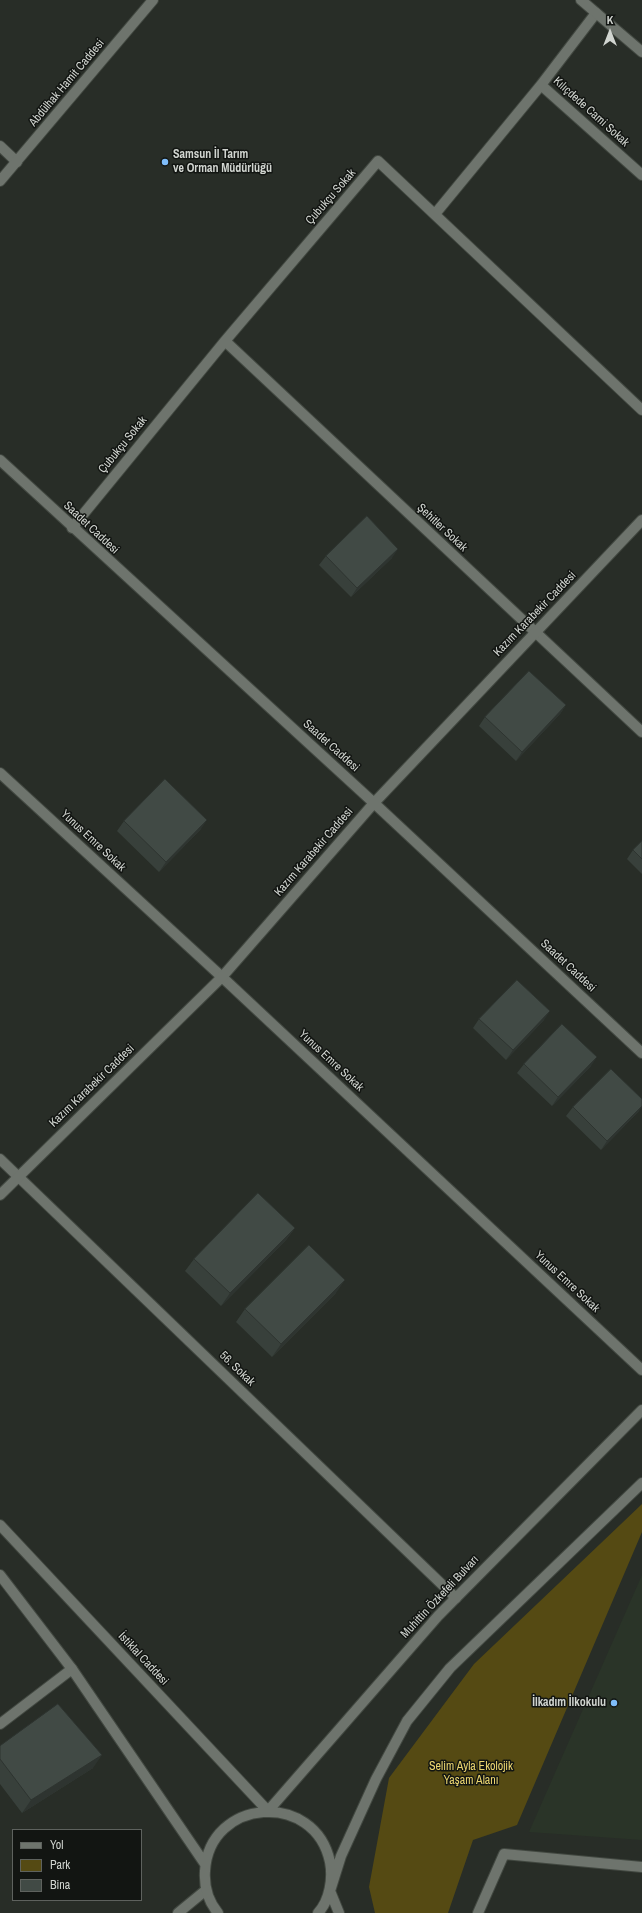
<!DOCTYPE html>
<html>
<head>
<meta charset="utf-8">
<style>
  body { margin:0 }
  #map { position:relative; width:642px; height:1913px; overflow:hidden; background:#282d27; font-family:"Archivo Narrow",sans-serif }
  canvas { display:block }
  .legend { position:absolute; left:12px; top:1829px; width:130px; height:72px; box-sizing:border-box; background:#121512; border:1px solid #5e625e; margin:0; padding:5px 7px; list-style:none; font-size:12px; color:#d1d5d0 }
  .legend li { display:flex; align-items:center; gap:8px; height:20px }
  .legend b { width:20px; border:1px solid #5e625e }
  .north { position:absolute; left:590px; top:12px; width:40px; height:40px; -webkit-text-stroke:3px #121512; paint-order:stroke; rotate:0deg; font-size:11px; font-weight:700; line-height:16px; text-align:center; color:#d1d5d0 }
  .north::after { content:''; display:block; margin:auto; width:14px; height:18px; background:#d1d5d0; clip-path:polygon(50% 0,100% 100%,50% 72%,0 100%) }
</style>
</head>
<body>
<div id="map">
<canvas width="642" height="1913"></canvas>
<ul class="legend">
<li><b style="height:5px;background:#6e746d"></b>Yol</li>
<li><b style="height:11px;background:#554a13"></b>Park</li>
<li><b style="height:11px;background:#414a45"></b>Bina</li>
</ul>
<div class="north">K</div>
</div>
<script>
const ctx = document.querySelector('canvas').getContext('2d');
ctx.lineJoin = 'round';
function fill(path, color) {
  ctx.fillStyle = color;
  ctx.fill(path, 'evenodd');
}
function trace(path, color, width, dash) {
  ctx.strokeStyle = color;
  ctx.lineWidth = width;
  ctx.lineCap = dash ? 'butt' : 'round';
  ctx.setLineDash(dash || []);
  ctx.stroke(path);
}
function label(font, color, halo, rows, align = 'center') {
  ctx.font = font + ' "Archivo Narrow",sans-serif';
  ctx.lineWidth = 3;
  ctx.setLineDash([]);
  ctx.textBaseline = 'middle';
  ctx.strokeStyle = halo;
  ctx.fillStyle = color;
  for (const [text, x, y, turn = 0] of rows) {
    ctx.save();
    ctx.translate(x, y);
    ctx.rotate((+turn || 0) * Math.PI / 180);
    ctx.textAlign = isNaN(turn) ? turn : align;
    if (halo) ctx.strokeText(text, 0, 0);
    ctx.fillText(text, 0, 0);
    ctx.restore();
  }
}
const built = new Path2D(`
  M642,1575V1840L529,1832Z`);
const green = new Path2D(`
  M642,1504V1532L517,1825L473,1840L448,1913H375L369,1887L389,1778L474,1664Z`);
const street = new Path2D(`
  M541,85L642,175
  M0,146L17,162
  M435,214L541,85L596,13
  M225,341L642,732
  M72,528L225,341L378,161L642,410
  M0,773L222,977L642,1370
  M0,1159L456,1598
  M0,1724L72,1669
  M178,1913L206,1890
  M478,1913L504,1854L642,1867`);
const secondary = new Path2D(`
  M581,0L642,52
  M0,181L153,0
  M0,460L374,803L642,1053
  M0,1195L222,977L374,803L642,520
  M0,1525L268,1811L438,1616L642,1410
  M0,1575L72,1669L205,1864
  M218,1913C208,1901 204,1886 205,1871C209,1798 315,1790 330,1862C333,1878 330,1900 318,1913
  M339,1913L330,1891L341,1856L376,1779L407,1721L450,1668L642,1483`);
const wall = new Path2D(`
  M326,556L392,558L351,597L319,565Z
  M566,705L560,714L516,761L479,726L485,717Z
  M124,821L201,829L159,872L117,831Z
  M642,841V874L627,859L633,850Z
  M479,1019L544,1020L506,1060L473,1028Z
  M524,1064L591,1066L552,1106L517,1073Z
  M573,1107L639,1111L601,1150L566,1116Z
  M295,1228L286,1240L221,1306L185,1271L194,1259Z
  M336,1293L272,1357L236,1322L245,1309Z
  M0,1746L93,1768L22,1813L0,1784Z`);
const shadedWall = new Path2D(`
  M398,549L392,558L351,597L357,588Z
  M566,705L560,714L516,761L522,752Z
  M207,820L201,829L159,872L166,862Z
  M550,1011L544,1020L506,1060L513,1050Z
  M597,1057L591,1066L552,1106L558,1097Z
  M642,1106V1107L639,1111L601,1150L607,1141Z
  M295,1228L286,1240L221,1306L230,1293Z
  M345,1280L336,1293L272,1357L281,1344Z
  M102,1755L93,1768L22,1813L31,1800Z`);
const building = new Path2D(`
  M367,516L398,549L357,588L326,556Z
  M529,671L566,705L522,752L485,717Z
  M165,779L207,820L166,862L124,821Z
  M642,841V859L633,850Z
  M517,980L550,1011L513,1050L479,1019Z
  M562,1024L597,1057L558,1097L524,1064Z
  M611,1069L642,1099V1106L607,1141L573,1107Z
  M258,1193L295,1228L230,1293L194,1259Z
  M309,1245L345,1280L281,1344L245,1309Z
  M58,1704L102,1755L31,1800L0,1759V1746Z`);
const markers = [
  [165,162,4,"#7fbdfa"],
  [614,1703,4,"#7fbdfa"]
];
const streetNames = [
  ["Abdülhak Hamit Caddesi",67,83,-50],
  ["Kılıçdede Cami Sokak",591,112,42],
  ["Çubukçu Sokak",331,197,-49],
  ["Çubukçu Sokak",123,445,-51],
  ["Saadet Caddesi",91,528,43],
  ["Şehitler Sokak",442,528,43],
  ["Kazım Karabekir Caddesi",535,614,-46],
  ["Saadet Caddesi",331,746,42],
  ["Yunus Emre Sokak",93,841,43],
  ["Kazım Karabekir Caddesi",314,852,-49],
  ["Saadet Caddesi",568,966,43],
  ["Yunus Emre Sokak",331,1061,43],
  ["Kazım Karabekir Caddesi",92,1086,-44],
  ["Yunus Emre Sokak",567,1282,43],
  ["56. Sokak",237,1369,44],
  ["Muhittin Özkefeli Bulvarı",440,1597,-47],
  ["İstiklal Caddesi",143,1659,47]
];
const poiNames = [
  ["Samsun İl Tarım",173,155],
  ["ve Orman Müdürlüğü",173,169],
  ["İlkadım İlkokulu",606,1703,"right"]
];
const parkNames = [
  ["Selim Ayla Ekolojik",471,1767],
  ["Yaşam Alanı",471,1781]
];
fill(built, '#2a3428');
fill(green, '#554a13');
trace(street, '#424841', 12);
trace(secondary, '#424841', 12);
trace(street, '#6e746d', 10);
trace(secondary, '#6e746d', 10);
fill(wall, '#38403b');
fill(shadedWall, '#2e3430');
fill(building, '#414a45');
trace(building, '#2e3430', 1);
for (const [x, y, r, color] of markers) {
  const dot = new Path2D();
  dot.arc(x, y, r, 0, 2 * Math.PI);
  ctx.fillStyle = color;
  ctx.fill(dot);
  trace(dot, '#121512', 1.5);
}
label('12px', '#d1d5d0', '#121512', streetNames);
label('bold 12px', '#d1d5d0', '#121512', poiNames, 'left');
label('12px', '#ecd670', '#121512', parkNames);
</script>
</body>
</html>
